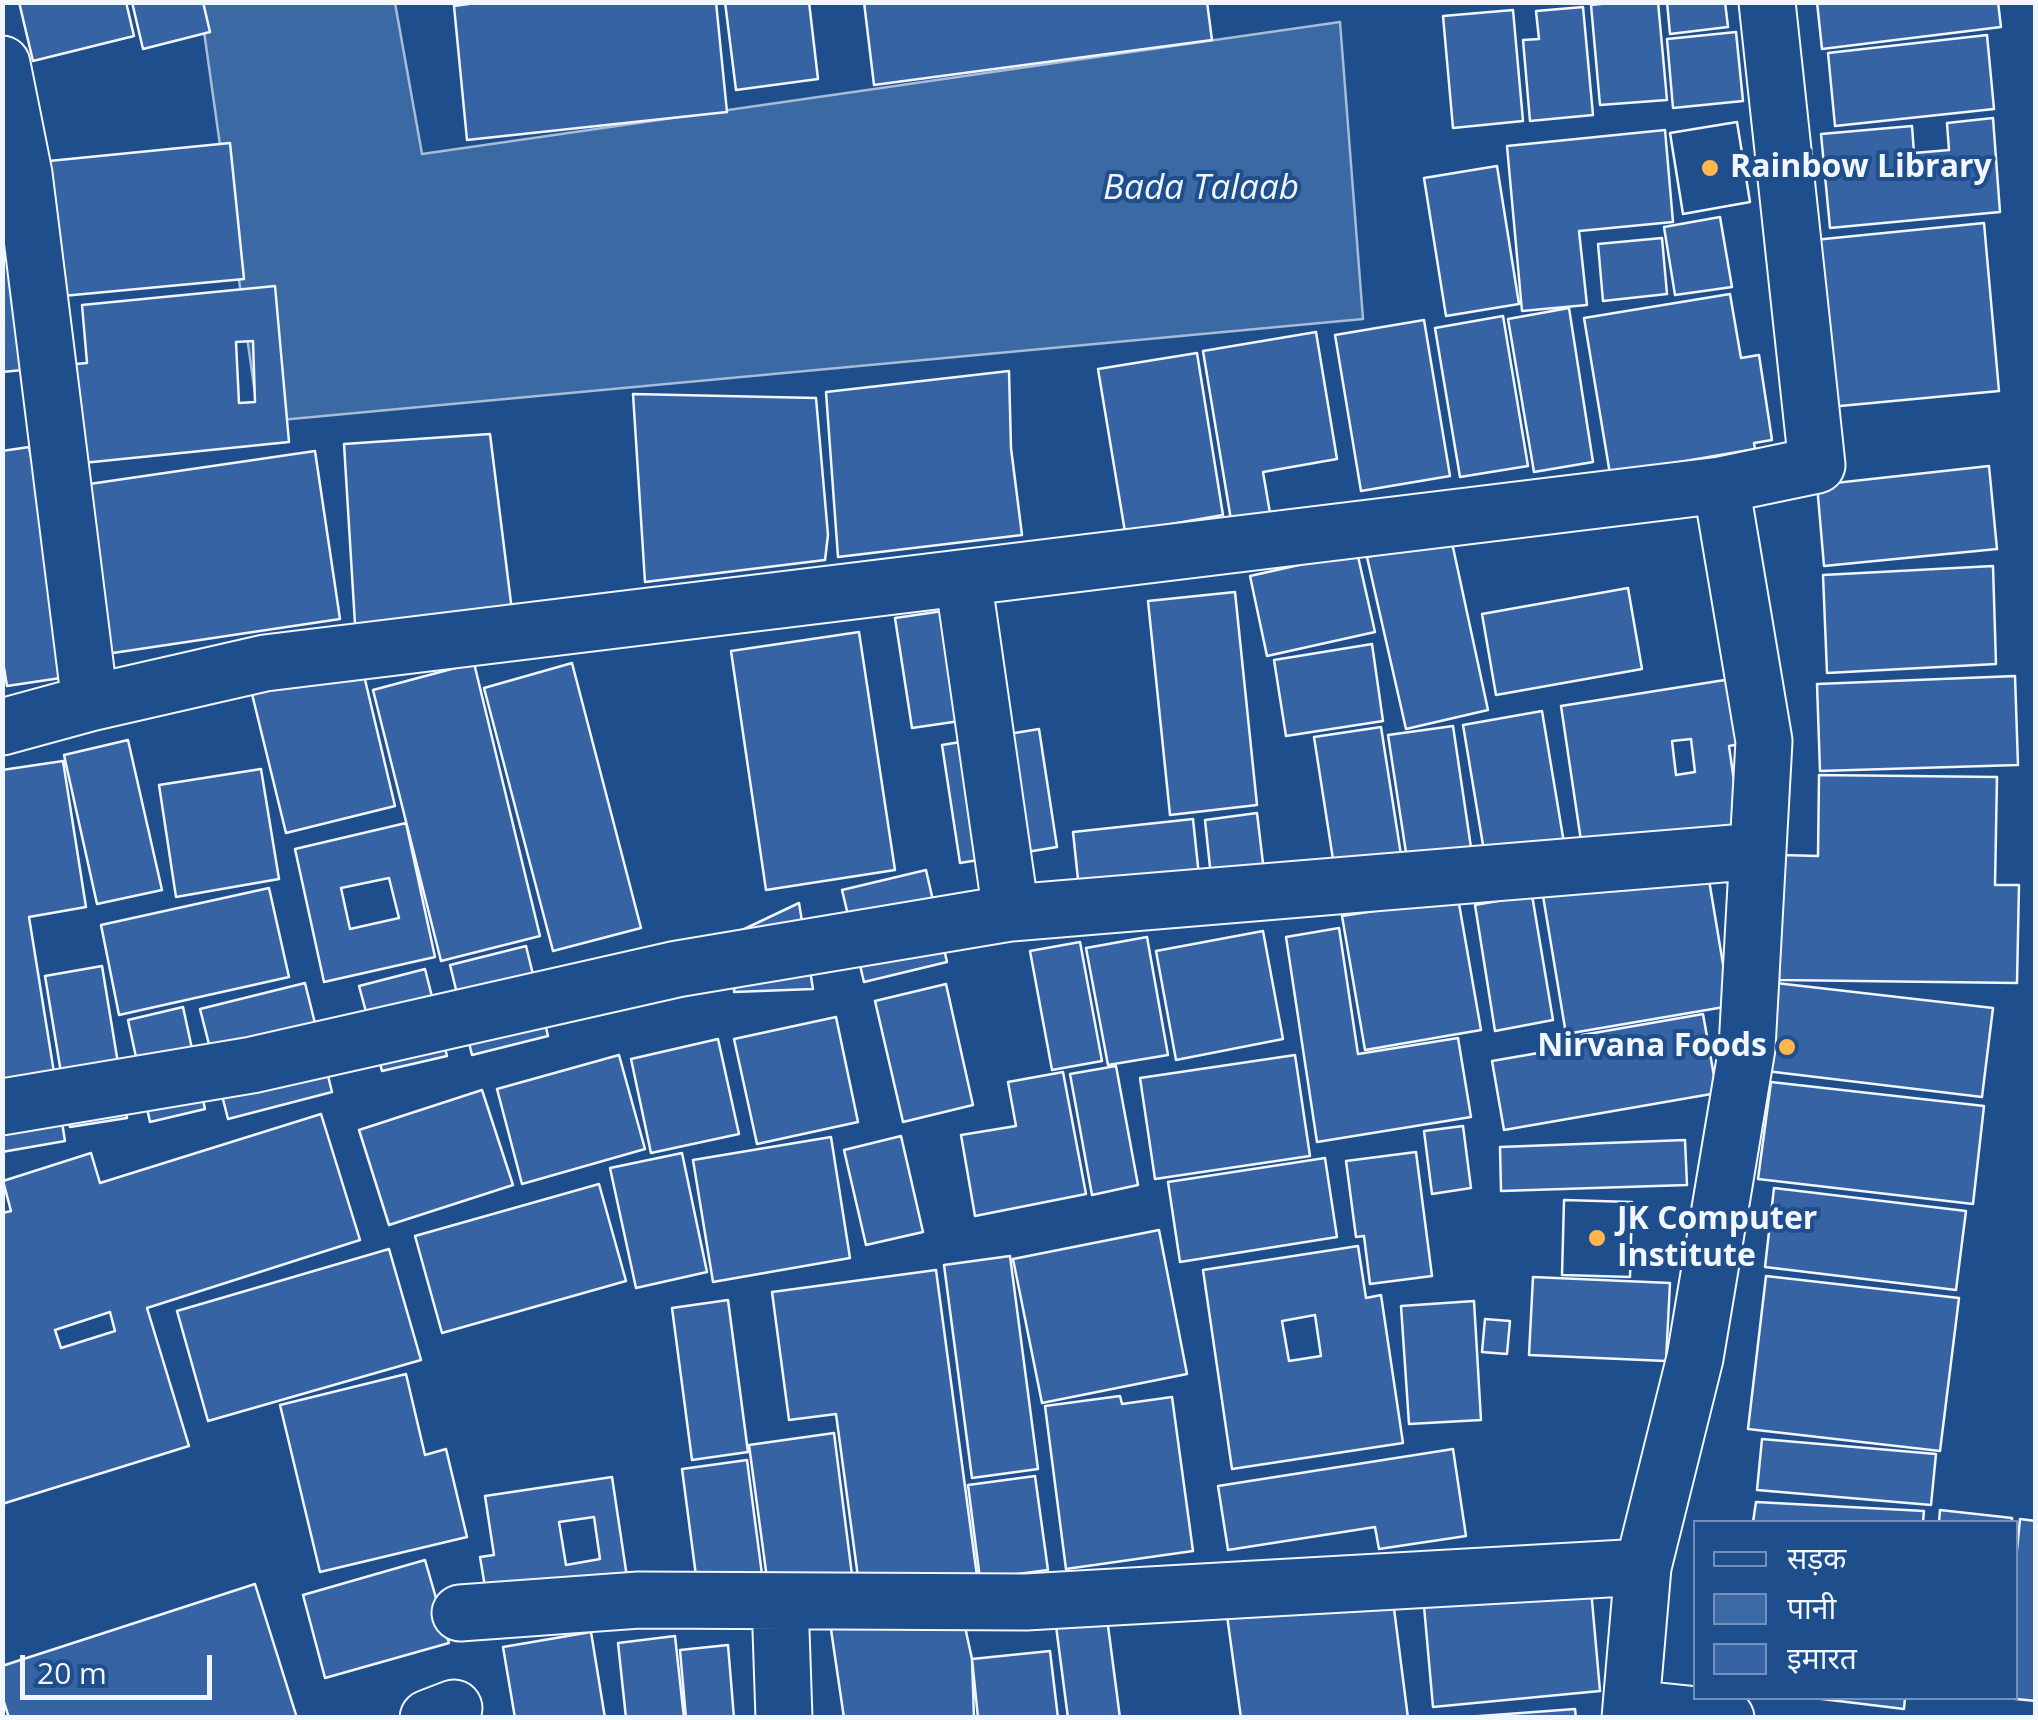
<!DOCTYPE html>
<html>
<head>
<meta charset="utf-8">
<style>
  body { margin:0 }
  #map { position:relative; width:2038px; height:1720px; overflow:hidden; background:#1f4e8c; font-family:"Open Sans","Noto Sans Devanagari",sans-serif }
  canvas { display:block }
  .frame { position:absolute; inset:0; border:5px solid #f2f6ff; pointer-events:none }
  .legend { position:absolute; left:1693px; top:1520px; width:325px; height:180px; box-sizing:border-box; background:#1f4e8c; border:2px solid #7391ba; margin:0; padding:12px 18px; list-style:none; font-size:30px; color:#f2f6ff }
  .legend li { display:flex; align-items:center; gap:20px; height:50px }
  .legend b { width:50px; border:2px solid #7391ba }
  .scale { position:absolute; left:20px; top:1655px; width:192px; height:45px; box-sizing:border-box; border:5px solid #f2f6ff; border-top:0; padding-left:12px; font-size:30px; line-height:35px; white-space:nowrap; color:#f2f6ff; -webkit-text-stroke:8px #1f4e8c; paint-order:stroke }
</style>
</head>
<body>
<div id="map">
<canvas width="2038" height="1720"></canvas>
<div class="frame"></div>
<ul class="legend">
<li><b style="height:12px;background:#1f4e8c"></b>सड़क</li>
<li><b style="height:28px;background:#3b69a3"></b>पानी</li>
<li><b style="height:28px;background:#3563a3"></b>इमारत</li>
</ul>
<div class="scale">20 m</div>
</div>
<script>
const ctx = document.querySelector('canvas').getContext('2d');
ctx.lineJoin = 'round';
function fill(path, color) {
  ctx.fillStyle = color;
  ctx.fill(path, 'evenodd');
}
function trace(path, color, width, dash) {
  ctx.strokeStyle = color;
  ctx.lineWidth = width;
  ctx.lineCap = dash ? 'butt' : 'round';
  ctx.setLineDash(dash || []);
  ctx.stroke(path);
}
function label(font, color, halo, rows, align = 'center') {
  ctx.font = font + ' "Open Sans",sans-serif';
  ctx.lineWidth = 8;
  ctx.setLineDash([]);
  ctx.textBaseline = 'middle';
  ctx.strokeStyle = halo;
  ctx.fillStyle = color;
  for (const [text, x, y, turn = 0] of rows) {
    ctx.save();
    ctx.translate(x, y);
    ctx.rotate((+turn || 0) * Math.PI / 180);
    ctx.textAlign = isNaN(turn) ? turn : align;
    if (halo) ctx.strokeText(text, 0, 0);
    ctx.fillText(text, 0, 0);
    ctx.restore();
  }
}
const water = new Path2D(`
  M200,3H395L422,154L1340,22L1363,319L259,422Z`);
const building = new Path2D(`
  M19,2H126L134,36L33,61Z
  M132,2H203L210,32L143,49Z
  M483,2H716L727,112L467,140L454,6Z
  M725,2H809L818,79L736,90Z
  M864,2H1207L1212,40L874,85Z
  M1619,2H1658L1667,100L1600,105L1591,5Z
  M1667,2H1725L1728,27L1670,34Z
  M1817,2H1998L2001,27L1822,49Z
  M1583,7L1593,115L1530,121L1523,40L1539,39L1536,11Z
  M1513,10L1523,121L1453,128L1443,16Z
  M1736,32L1743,101L1673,108L1667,39Z
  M1987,35L1994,109L1835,126L1828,53Z
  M1993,118L2000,212L1830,228L1821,134L1912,126L1914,153L1949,150L1947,123Z
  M1737,122L1750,202L1683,214L1670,133Z
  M1737,122L1750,202L1683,214L1670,133Z
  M1665,130L1673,222L1579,231L1587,305L1522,311L1507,146Z
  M230,143L244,279L52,297L39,162Z
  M1497,166L1519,304L1446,316L1424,178Z
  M2,199L33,369L2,372Z
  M1720,217L1732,287L1675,295L1664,227Z
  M1984,223L1999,391L1819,408L1804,241Z
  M1662,238L1667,294L1603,301L1598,244Z
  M275,286L289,442L73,464L64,365L87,363L82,305ZM253,341L255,402L239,403L236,342Z
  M1730,294L1741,358L1759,355L1772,440L1754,443L1755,449L1610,474L1584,318Z
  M1569,308L1593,462L1534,472L1508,319Z
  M1503,316L1528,466L1460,477L1435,328Z
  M1424,320L1450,476L1361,491L1335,335Z
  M1316,332L1337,459L1263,472L1270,513L1231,520L1203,351Z
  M1197,353L1223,515L1125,532L1098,369Z
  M1009,371L1011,448L1022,535L838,557L826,392Z
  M633,394L816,398L828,535L825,560L645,582Z
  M490,434L513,619L355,624L344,444Z
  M29,447L74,676L7,686L2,656V451Z
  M315,451L340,619L93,656L69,487Z
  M1989,466L1997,549L1824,566L1817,485Z
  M1451,538L1488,710L1406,729L1367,557Z
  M1357,552L1375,632L1267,656L1250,576Z
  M1993,566L1996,664L1827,673L1823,575Z
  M1628,588L1642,669L1496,695L1482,614Z
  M1235,592L1257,805L1170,815L1148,601Z
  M984,605L1001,715L912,728L895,618Z
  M859,632L895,870L766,890L731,651Z
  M1372,644L1383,721L1286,736L1274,660Z
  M474,663L540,936L441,961L373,690Z
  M572,663L641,928L553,951L484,688Z
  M362,667L395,806L286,833L252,694Z
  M2015,676L2018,765L1820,771L1817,684Z
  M1731,679L1740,744L1729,746L1742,837L1584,861L1561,706ZM1691,739L1695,772L1676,775L1672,741Z
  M1542,711L1564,843L1485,857L1463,725Z
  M1453,726L1473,861L1409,872L1388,735Z
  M1381,727L1404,874L1337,885L1314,737Z
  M1039,729L1057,847L960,863L942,745Z
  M128,740L162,890L97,904L64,755Z
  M63,761L86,907L29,917L65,1141L2,1152V770Z
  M261,769L279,879L176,897L159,785Z
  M1819,775L1997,777L1995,885H2019L2017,983L1779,980L1780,855L1818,856Z
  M1257,813L1265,880L1212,886L1205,820Z
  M1193,819L1203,914L1083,927L1073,832Z
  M406,823L435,957L324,982L295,849ZM389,878L399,918L350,929L341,888Z
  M1706,862L1730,1006L1566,1034L1542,890Z
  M926,870L947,962L864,982L842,890Z
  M269,888L289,977L119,1015L101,925Z
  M1532,895L1553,1020L1495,1031L1475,905Z
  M1458,898L1481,1030L1365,1050L1342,916Z
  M799,903L813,989L734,992L740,931Z
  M1339,928L1358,1054L1458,1038L1471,1117L1317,1142L1286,937Z
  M1263,931L1283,1039L1176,1060L1156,951Z
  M1147,937L1168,1055L1108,1065L1086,948Z
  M1080,942L1102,1061L1052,1070L1030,951Z
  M526,946L548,1036L472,1055L450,965Z
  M102,966L127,1118L70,1127L45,976Z
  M425,969L447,1056L382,1071L359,986Z
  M305,983L332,1092L228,1119L200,1009Z
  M1776,983L1993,1008L1982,1097L1766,1071Z
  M946,984L973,1105L903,1122L875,1001Z
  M183,1007L205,1109L150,1122L128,1020Z
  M1703,1014L1717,1093L1504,1130L1492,1061L1544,1052L1542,1042Z
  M836,1017L858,1122L757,1144L734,1039Z
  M718,1039L739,1134L651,1153L631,1059Z
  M619,1055L645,1149L522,1184L497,1089Z
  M1295,1055L1310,1156L1155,1179L1140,1078Z
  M1116,1066L1138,1185L1092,1195L1070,1074Z
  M1063,1072L1086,1194L975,1216L961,1135L1016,1126L1008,1082Z
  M1771,1082L1984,1106L1973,1204L1758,1179Z
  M482,1090L513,1185L389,1225L359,1130Z
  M321,1114L360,1240L147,1308L189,1446L2,1504V1213L11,1211L3,1181L91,1153L100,1183ZM110,1312L115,1331L61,1348L55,1330Z
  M1463,1126L1471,1188L1432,1194L1424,1131Z
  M901,1136L923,1232L866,1245L844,1150Z
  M831,1137L850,1258L713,1282L693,1160Z
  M1685,1140L1687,1185L1501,1191L1500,1147Z
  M1416,1152L1432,1276L1370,1284L1364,1236L1356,1237L1346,1161Z
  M682,1153L707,1272L636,1288L610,1168Z
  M1325,1158L1337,1237L1180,1262L1168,1182Z
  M599,1184L626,1281L442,1333L415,1236Z
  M1774,1188L1966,1211L1956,1290L1765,1267Z
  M1564,1200L1632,1202L1630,1277L1562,1275Z
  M1564,1200L1632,1202L1630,1277L1562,1275Z
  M1159,1230L1187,1374L1042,1403L1013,1259Z
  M1358,1246L1366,1298L1381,1295L1403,1443L1232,1469L1203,1270ZM1315,1315L1321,1356L1289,1361L1282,1321Z
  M389,1249L421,1360L208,1421L177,1311Z
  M1010,1256L1038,1469L972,1478L944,1265Z
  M936,1270L977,1576L860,1592L836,1414L789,1420L772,1292Z
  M1766,1276L1959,1298L1940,1451L1748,1429Z
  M1533,1277L1670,1283L1666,1361L1529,1355Z
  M728,1300L748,1452L692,1460L672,1308Z
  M1474,1301L1481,1420L1409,1424L1401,1306Z
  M1485,1319L1510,1321L1507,1354L1482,1352Z
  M406,1374L425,1455L446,1449L467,1537L320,1572L280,1405Z
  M1120,1396L1122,1404L1172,1397L1193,1551L1066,1569L1045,1406Z
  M834,1433L852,1575L768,1586L749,1445Z
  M1762,1439L1936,1454L1931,1505L1757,1490Z
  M1453,1449L1466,1536L1379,1549L1375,1527L1228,1550L1218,1486Z
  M747,1460L763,1582L698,1591L682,1469Z
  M1035,1476L1048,1570L980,1579L968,1485Z
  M612,1477L628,1584L488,1605L480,1557L494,1555L485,1496ZM594,1517L600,1559L566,1565L559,1522Z
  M1756,1502L1924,1511L1923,1522H1753Z
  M1940,1510L2012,1518V1522H1939Z
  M2020,1519L2036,1521V1701L2006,1698H2016V1559Z
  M425,1560L449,1643L325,1678L303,1595Z
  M1590,1578L1600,1691L1433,1707L1423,1595Z
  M255,1584L297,1718H9L2,1696V1666Z
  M1391,1585L1408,1718H1241L1226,1608Z
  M962,1613L972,1659L974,1718H844L829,1616Z
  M1107,1618L1120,1718H1068L1056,1626Z
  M591,1632L605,1718H515L503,1647Z
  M675,1636L684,1718H626L618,1643Z
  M728,1645L734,1718H686L680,1650Z
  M1050,1651L1058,1718H978L972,1659Z
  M1814,1698H1905L1904,1709Z
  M1575,1709L1576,1718H1453Z`);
const minor = new Path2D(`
  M2,64L24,174L90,703
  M963,578L1011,913
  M2,727L90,703L265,663L1721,485
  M2,1107L252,1065L677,969L1011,913L1758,851
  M780,1601L784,1718
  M460,1613L639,1600L1026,1602L1643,1567
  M1631,1708L1726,1718
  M428,1718L454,1708
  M1630,1718L1643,1567L1695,1358L1747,1048L1764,741L1721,485L1817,465L1767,2`);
const markers = [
  [1710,168,10,"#ffb74d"],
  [1787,1047,10,"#ffb74d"],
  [1597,1238,10,"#ffb74d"]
];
const poiNames = [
  ["Rainbow Library",1730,168],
  ["Nirvana Foods",1767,1047,"right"],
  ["JK Computer",1617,1220],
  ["Institute",1617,1257]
];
const waterNames = [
  ["Bada Talaab",1201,189]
];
fill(water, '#3b69a3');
trace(water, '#a8bbd7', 2.5);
fill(building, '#3563a3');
trace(building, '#f2f6ff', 2.5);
trace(minor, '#f2f6ff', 59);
trace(minor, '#1f4e8c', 55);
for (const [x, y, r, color] of markers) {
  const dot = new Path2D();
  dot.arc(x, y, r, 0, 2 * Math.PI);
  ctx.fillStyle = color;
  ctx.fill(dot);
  trace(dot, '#1f4e8c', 4);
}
label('bold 32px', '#f2f6ff', '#1f4e8c', poiNames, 'left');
label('italic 35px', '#f2f6ff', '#1f4e8c', waterNames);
</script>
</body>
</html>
